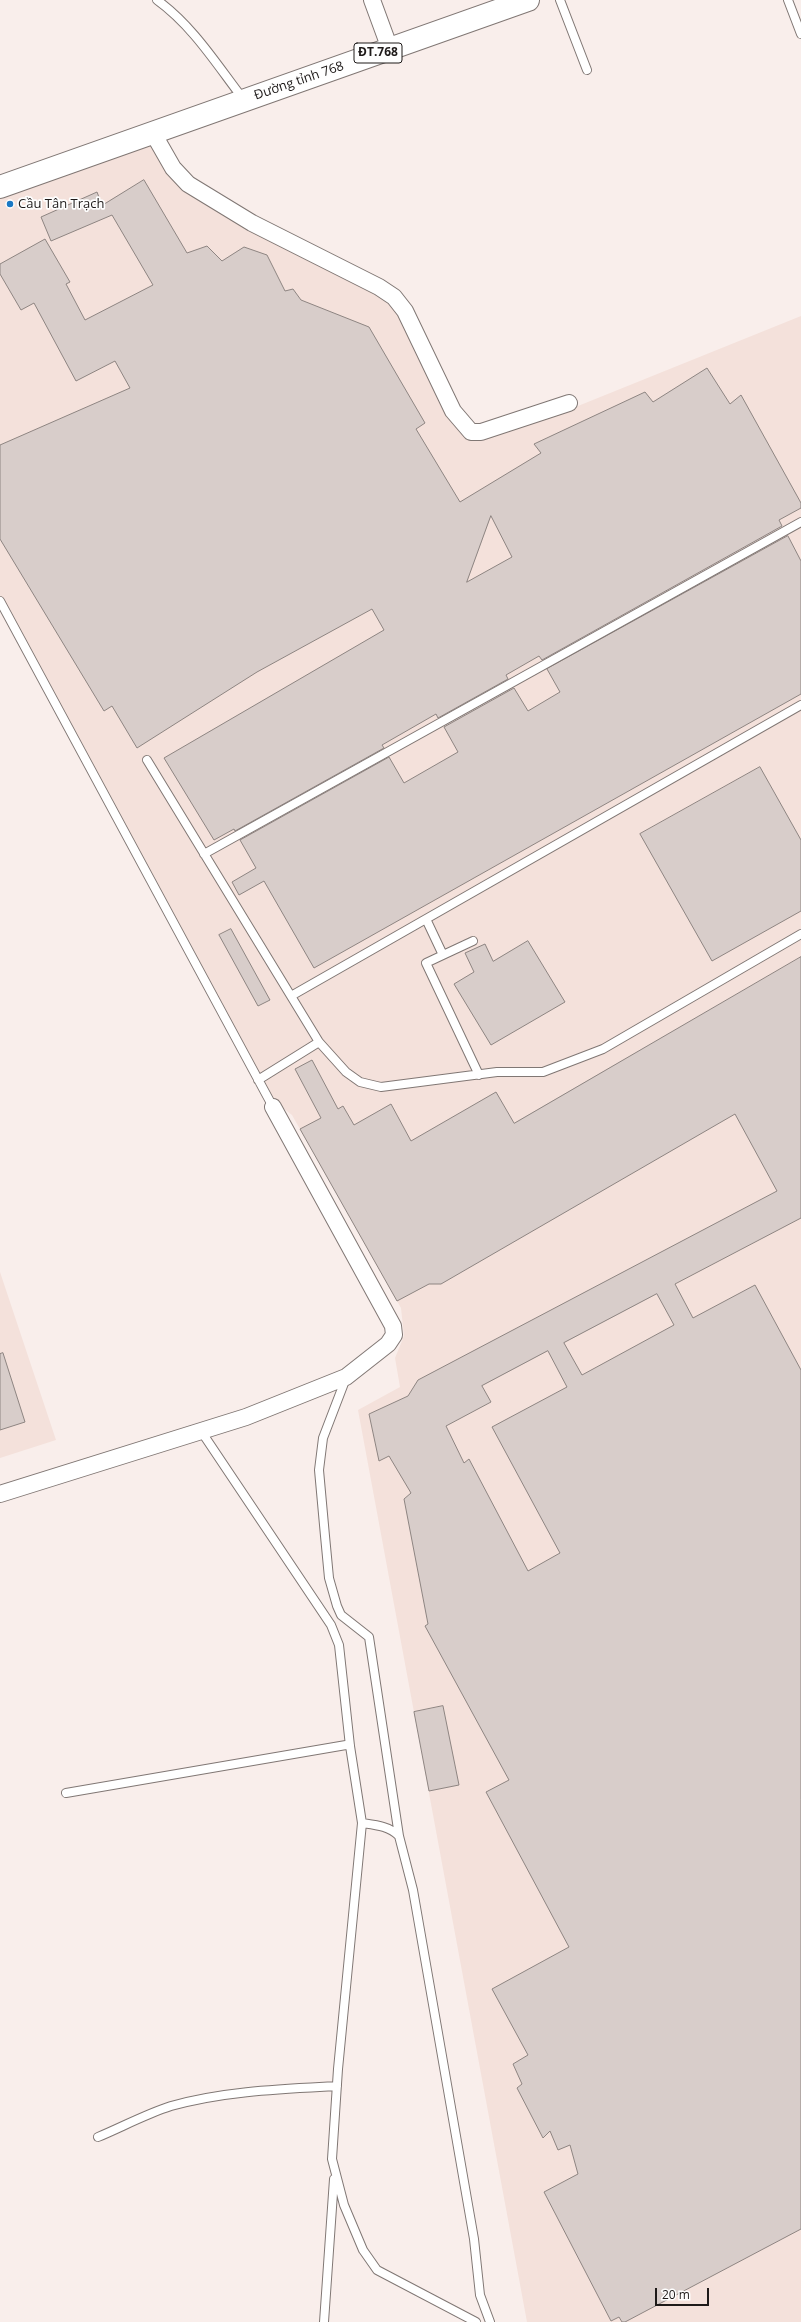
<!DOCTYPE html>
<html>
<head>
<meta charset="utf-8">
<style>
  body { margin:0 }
  #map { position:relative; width:801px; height:2322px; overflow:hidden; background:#f9eeeb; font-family:"Open Sans",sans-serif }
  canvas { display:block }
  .scale { position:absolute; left:655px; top:2288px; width:54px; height:18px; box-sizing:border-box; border:2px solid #1e1a19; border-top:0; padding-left:5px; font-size:12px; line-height:14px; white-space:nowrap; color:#1e1a19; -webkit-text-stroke:3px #fefefe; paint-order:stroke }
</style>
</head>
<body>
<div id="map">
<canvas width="801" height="2322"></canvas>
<div class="scale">20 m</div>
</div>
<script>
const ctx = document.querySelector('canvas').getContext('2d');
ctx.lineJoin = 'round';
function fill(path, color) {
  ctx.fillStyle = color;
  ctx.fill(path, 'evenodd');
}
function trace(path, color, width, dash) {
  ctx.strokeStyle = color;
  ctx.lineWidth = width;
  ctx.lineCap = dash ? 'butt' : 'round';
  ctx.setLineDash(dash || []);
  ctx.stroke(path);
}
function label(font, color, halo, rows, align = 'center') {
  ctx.font = font + ' "Open Sans",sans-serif';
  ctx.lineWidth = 3.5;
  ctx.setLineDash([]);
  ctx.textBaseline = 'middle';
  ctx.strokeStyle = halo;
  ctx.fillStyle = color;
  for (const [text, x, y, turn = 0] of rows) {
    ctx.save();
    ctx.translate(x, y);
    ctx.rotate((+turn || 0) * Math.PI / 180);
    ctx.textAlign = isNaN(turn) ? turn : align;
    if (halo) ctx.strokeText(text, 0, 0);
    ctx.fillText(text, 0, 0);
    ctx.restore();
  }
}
const built = new Path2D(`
  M153,141L167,172L376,292L391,303L400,314L468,438L573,408L801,316V2322H527L358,1410L400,1387L395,1358L404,1336L401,1308L292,1115L266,1095L0,601V194Z
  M0,1272L56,1440L0,1458Z`);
const building = new Path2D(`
  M144,180L187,253L207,246L222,261L244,247L267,255L285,291L293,289L301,300L369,327L425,423L416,429L460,502L541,453L534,444L645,392L653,402L707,368L730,404L741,395L801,503V508L779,520L782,526L542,660L539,656L506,675L508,679L438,718L436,714L382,745L384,748L235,831L234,829L214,840L164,758L384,630L372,609L257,672L137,748L112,706L104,711L0,539V445L130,388L115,361L76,381L34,303L21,310L0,274V264L45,239L70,282L66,284L85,320L153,285L112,215L51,241L41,217L97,192L102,205ZM491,516L512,557L467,582Z
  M788,536L801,561V694L314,968L264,881L239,895L232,882L256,868L240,840L389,757L404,783L458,752L444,727L514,688L528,711L560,692L547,669Z
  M760,767L801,840V911L712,961L640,834Z
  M231,929L270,1000L258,1006L219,935Z
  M528,941L565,1002L491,1045L454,984L474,972L465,953L485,944L493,961Z
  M801,957V1218L675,1284L693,1318L755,1285L801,1370V2229L625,2322H622L619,2317L611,2321L544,2192L578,2174L570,2145L558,2150L550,2131L543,2138L517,2088L522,2084L513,2064L528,2055L492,1989L569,1947L486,1792L509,1780L425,1626L428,1624L404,1499L411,1493L389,1456L379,1461L369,1414L408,1396L418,1380L777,1191L735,1114L441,1284H429L397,1301L300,1129L321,1118L295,1069L312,1060L338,1109L343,1106L354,1125L391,1104L411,1141L496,1092L514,1123ZM657,1294L674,1325L582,1375L564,1343ZM548,1351L567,1387L492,1427L560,1553L528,1571L469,1459L464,1463L446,1426L491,1402L482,1386Z
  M3,1353L25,1422L0,1430V1354Z
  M443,1706L459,1785L429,1791L414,1712Z`);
const service = new Path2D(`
  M157,0C193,26 217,65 244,100
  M560,0L587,70
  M788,0L801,34
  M0,601L273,1107
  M147,760L319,1042L346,1072L360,1082L381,1087L497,1072H543L603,1049L801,934
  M204,854L801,522
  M426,919L443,955L426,963L479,1075
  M443,955L473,941
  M291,996L801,705
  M258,1080L319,1042
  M346,1378L323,1438L319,1470L325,1536L329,1578L337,1606L341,1615L369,1637L399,1836
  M201,1431L331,1625L339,1645L350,1746L362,1823L338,2069L332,2159L344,2205L363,2250L377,2270L476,2322
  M66,1793L346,1745L350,1746
  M362,1823C376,1825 389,1826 399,1836L413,1890L474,2239L480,2295L490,2322
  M98,2137C122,2127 146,2114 171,2106C224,2091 282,2089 337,2086
  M324,2322L334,2179`);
const minor = new Path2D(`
  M372,0L390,49
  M153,133L173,168L188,184L252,223L379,287L394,297L405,311L453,411L471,432H481L569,403
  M0,1494L246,1417L346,1377L388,1344L394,1335L393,1326L273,1107`);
const primary = new Path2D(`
  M0,187L528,0`);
const markers = [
  [10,204,4,"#1978c4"]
];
const shields = [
  [378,53,48]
];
const shieldNames = [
  ["ĐT.768",378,53]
];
const streetNames = [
  ["Đường tỉnh 768",299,81,-19]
];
const poiNames = [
  ["Cầu Tân Trạch",18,204]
];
fill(built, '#f4e1db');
fill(building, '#d8cdca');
trace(building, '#8e8582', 1);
trace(service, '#807774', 10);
trace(minor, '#807774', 18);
trace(primary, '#807774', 24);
trace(service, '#fff', 8);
trace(minor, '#fff', 16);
trace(primary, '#fff', 22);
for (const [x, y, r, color] of markers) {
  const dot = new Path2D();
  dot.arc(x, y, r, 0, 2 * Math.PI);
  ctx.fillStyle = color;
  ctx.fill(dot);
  trace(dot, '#fefefe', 1.5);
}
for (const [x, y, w] of shields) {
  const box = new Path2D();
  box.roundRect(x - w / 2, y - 10, w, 20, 3);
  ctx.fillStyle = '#fefefe';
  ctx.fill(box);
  trace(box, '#1e1a19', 1);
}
label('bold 12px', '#1e1a19', null, shieldNames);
label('13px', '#1e1a19', '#fefefe', streetNames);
label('13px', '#1e1a19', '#fefefe', poiNames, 'left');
</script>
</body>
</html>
